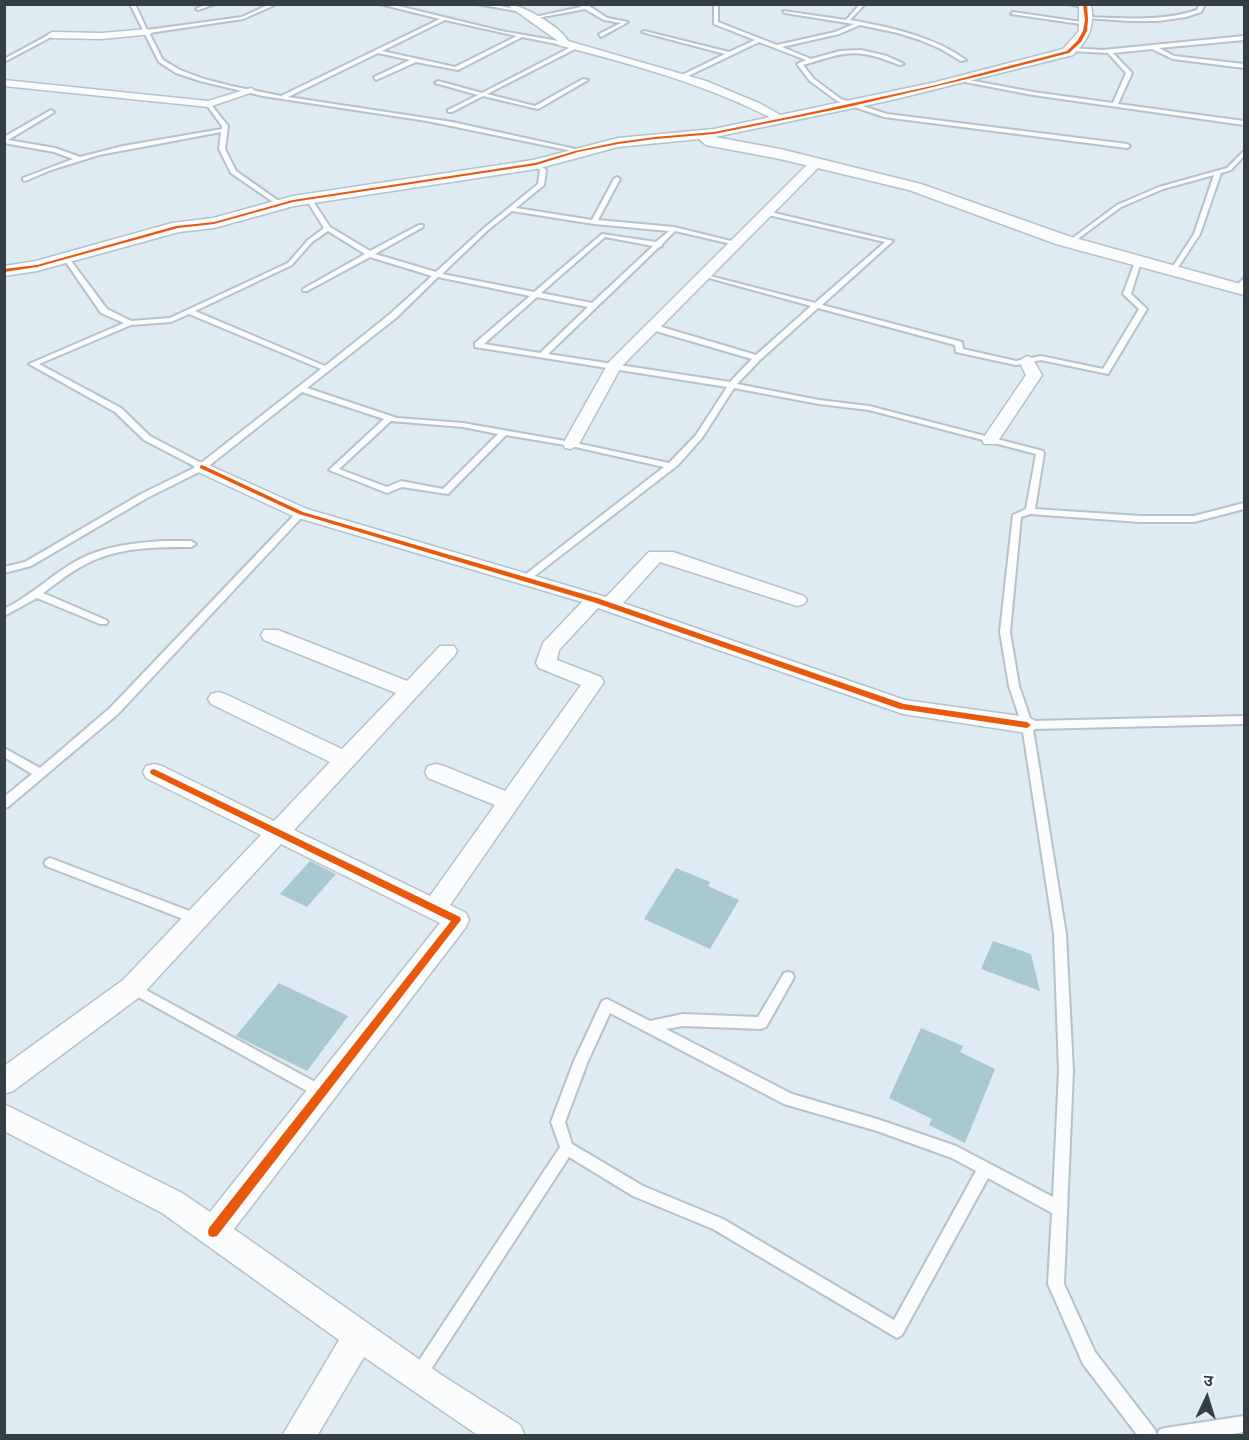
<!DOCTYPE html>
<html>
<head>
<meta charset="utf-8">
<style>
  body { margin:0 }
  #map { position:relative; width:1249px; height:1440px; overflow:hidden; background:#deebf3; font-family:Mulish,"Noto Sans Devanagari",sans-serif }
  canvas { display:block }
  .frame { position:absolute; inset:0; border:6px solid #333f45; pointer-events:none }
  .north { position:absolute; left:1177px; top:1368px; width:60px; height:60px; -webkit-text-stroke:4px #fff; paint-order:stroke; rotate:4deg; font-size:16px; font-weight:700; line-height:24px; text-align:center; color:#333f45 }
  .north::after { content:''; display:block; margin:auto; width:21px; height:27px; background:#333f45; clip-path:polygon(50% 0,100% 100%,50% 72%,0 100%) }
</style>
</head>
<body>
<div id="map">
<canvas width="1249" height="1440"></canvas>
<div class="frame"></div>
<div class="north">उ</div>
</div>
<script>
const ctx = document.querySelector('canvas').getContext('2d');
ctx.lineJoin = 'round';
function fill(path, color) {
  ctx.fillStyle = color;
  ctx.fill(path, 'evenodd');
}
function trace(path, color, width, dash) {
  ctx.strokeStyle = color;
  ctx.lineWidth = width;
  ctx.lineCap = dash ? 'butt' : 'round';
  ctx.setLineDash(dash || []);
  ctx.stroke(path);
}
const building = new Path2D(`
  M310,861L336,874L307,907L280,894Z
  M676,868L710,882L708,886L739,900L710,949L644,919Z
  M993,941L1031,954L1040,991L981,969Z
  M279,983L348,1016L307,1071L236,1036Z
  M921,1028L963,1046L960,1052L995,1069L965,1143L929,1125L932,1119L889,1098Z`);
const service = new Path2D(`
  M130,4H135L147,30L242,17L270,4H277L243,19L149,33L163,60L180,70L204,79L231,86L281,96L440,19L380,4H390L501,31L564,42L562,45L522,37L458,70L416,62L376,80L374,77L410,60L378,53L288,97L452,122L580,150L577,152L427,121L263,96L200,81L176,73L159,62ZM445,20L517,36L455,67L382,51Z
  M207,4H215L198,10L196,9Z
  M477,4H491L524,11L522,12Z
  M578,4L589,6L607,18L628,22L601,37L599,34L621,23L604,20L585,9L532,19L530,18L581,7Z
  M714,4H718V22L777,45L835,32L854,24L785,13L783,11L846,20L860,4H865L850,20C889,27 933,36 966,60L961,61L941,49L920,40L898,33L860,25L839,34L782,47L811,59L840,51L861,50L887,56L904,64L899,65C856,47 846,52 803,65L814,79L841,99L887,114L1127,144L1130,146L1127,148L884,117L837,101L810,81L797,64L806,60L759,42L686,77H682V75L725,54L642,32L644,31L729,52L755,40L714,24Z
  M1068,4H1080L1088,7L1086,8Z
  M1200,4H1205L1201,12L1186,17L1158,21H1130L1085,18L1087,17C1124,18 1161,22 1197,10Z
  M1013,12L1088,23L1090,24L1088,25L1011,14Z
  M50,34L55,35L4,62V59Z
  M1244,36V40L1159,48L1174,56L1244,64V68L1173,59L1152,49L1113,53L1132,73L1118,104L1244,121V125L1033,95L960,81L963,79L1033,92L1113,103L1126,73L1108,53L1071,51L1069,48L1103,50Z
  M577,44L579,47L487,94L535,106L583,79L588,80L538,109L483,96L452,112H448V110L478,95L435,83L438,81L482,93Z
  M209,102L228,126L225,149L236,171L283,204V206H279L231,173L219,149L221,132L99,155L51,170L25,181L23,180V178L73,159L54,152L4,143V137L51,110L54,112L53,113L8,140L55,148L80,157L123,146L222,129V126L206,104Z
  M1244,151V156L1231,170L1221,173L1200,234L1175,272L1170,271L1194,234L1214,175L1163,189L1121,207L1071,244L1066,243L1117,205L1159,187L1227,168Z
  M534,163H538L546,170L544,185L516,208L592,220L614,179L617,177L620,179L598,220L674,227L739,243L736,245L675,231L662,244V246L659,247L548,354L730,382L752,359L649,329V325H655L756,355L811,306L702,276V274L815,303L885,242L764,214L763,213L766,211L893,241L822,305L962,342L963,349L1016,361L1041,356L1103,369L1139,309L1123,294L1135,262L1138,260L1141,262L1131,294L1147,309L1108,374L1041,360L1016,365L956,352L955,345L818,308L760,360L737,384L819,400L869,406L1043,451L1044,453L1035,509L1140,516H1194L1244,503V509L1194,522H1140L1030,514L1021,517L1010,632L1019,686L1031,721L1244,716V724L1033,729L1066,934L1073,1071L1064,1284L1095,1352L1155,1430L1157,1436H1138L1083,1364L1048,1284L1052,1213L988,1178L902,1335L897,1338L713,1229L633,1196L569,1157L424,1380L418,1382L412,1380L410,1374L560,1147L551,1122L574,1061L602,1001L607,999L650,1021L683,1014L758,1017L784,973L788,972L792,973L794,977L792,981L766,1027L761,1029L683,1026L666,1029L792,1094L877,1119L956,1146L1053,1197L1059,1071L1054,934L1022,725L1009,686L1000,632L1013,515L1026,509L1036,454L869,410L819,404L734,388L702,438L678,465L528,581L525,582L520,579L522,577L664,467L571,446L506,435L448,494L402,487L387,493L329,470L384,419L302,392L205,469L147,498L31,566L4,573V567L25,562L141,494L196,467L144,440L115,412L29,364L124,323L101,313L63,258L64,257H68L107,309L131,321L170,318L288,263L308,240L324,228L306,199L309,197L311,198L330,227L370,251L419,225H423V227L375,254L436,272L484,228L538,184L540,170L534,165ZM512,211L594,224L669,231L656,242L602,234L534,292L442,274L488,230ZM328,231L365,254L303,289V291H307L370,257L432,276L390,314L325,366L195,311L292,265L312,242ZM605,237L653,246L592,303L541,293ZM438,277L530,296L475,343V347L727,387L696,435L669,463L571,442L463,423L397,418L307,388L396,318ZM537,297L588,307L540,353L484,344ZM189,314L321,369L201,463L150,436L121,408L39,364L131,325L171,322ZM391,421L463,427L498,434L443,489L401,481L387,487L339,469ZM610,1013L784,1104L877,1131L952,1158L976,1171L894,1320L723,1219L643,1186L572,1144L565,1122L588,1061Z
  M1244,278V284L1239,289H1235V287Z
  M301,510L305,513L304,515L118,714L8,807L4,808V797L32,774L4,757V748L40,768L110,708L298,511Z
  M163,541H191L196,544L191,547C155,547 118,547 86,564C70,572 57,583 43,593L106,620L108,622L106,624H100L37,598L4,616V609C31,596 52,574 78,560C104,546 134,543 163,541Z
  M50,858L200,915L202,919L200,923L196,924L46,866L44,863L46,860Z
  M133,983L326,1088L328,1092L326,1096L321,1098L316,1096L129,992L127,988L129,984Z
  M1244,1416V1432L1221,1436H1157L1159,1430L1165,1428Z`);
const minor = new Path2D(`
  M506,4C522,4 561,27 568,41L706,81L761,104L789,120L779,122C709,85 635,65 558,45V41Z
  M147,29L152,32L151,34L102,39L52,38L47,35L52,32L102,33Z
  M4,80L208,101L251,88L256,91L209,107L4,86Z
  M816,159L822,163L820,166L621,367L579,444L571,449L565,448L563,444L609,362L812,160Z
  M1027,356L1032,358L1042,375L996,444H984L982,440L1026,375L1019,361Z
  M202,462L307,509L606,597L649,552H673L804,596L807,600L804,604L797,606L660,562L623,603L905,700L1027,717L1034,720L1038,725L1034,730L1027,733L903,714L598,608L559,650L557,660L601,677L604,682L450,905L466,913L469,920L466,927L234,1229L440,1374L520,1425L525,1436H479L364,1357L317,1436H282L339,1340L162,1213L4,1131V1104L182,1193L210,1212L440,923L281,844L141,996L13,1091L4,1094V1066L123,980L261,835L146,778L143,772L146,766L154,764L162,766L274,821L330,762L211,704L208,699L211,694L218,692L225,694L342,749L396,693L264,640L261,635L264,630H278L407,681L440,646H454L457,651L454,656L294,830L430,896L495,805L428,778L425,772L428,766L436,764L444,766L505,791L581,685L539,668L536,663L543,643L582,602L295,517L196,471L194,467L196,463Z`);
const tertiary = new Path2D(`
  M1079,4H1091C1095,27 1089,39 1073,55L892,100L715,137L780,149L921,184L1068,236L1244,285V295L1056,244L909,190L780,159L706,145L699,139L618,147L536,169L294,206L214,228L179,232L37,271L4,276V266L36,261L172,223L213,218L293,196L533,160L618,138L714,129L936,82L1063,49L1079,31Z`);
const cycleway = new Path2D(`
  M1083,4H1087L1088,20L1087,31L1081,42L1069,53L980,76L848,107L714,134L655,139L618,144L578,152L536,165L293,202L214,224L178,228L37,267L4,272V269L37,265L176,226L214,222L293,200L535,163L575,151L618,142L655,137L714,132L803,114L936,85L1067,51L1078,40L1083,31L1085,20Z
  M202,465L303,512L597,598L904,704L1027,722L1031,725L1027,728L900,709L593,602L299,514L200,468V466Z
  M154,769L460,917L461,920L217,1236L213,1237L209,1236L208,1232L209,1228L451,921L151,774L150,772L151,770Z`);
fill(building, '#a8c9cf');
trace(service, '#b6c1c8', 4);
trace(minor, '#b6c1c8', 3);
trace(tertiary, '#b6c1c8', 3);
fill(service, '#fafcfd');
fill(minor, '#fafcfd');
fill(tertiary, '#fafcfd');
fill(cycleway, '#e8590c');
</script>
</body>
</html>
